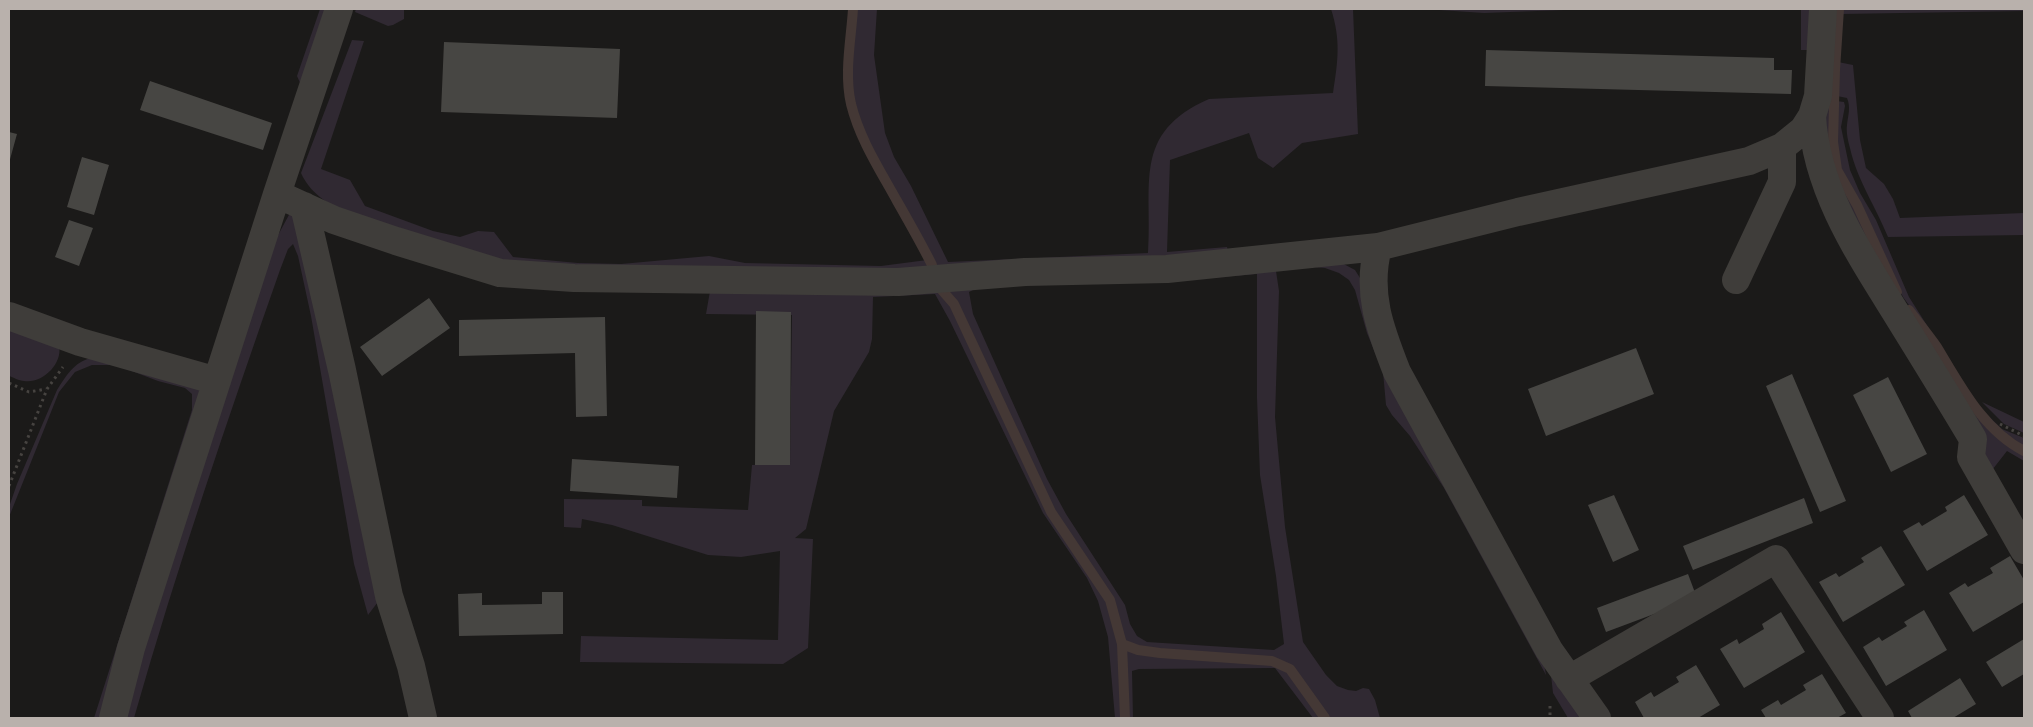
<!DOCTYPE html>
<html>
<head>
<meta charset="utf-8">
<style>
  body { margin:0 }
  #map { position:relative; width:2033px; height:727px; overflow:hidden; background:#1b1a19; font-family:Commissioner,sans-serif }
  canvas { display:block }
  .frame { position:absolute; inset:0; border:10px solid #b9b1ac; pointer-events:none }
</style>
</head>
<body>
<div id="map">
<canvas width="2033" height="727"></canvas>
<div class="frame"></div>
</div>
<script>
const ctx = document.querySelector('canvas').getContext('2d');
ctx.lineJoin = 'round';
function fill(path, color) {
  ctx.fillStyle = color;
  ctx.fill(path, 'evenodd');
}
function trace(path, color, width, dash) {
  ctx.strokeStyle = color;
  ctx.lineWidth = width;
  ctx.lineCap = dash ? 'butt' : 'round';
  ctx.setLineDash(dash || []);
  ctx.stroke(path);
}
const green = new Path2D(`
  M320,9H329L301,85L297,76Z
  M356,9H404V19L393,25L388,26L355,12Z
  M855,9H877L874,55L885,133L894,157L911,186L948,262L1148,253C1153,185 1131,133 1209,99L1333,93C1338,61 1341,40 1331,9H1353L1358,134L1302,143L1273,168L1258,158L1249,133L1170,160L1167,252L1227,247L1229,256L889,274L712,272L503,261L345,213C327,203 310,193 301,173L352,40L364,41L321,169L350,180L365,206L433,231L460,237L478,231L494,232L513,257L578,263L621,264L709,256L745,263L881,266L927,260L929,266L932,267L934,264L916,230L880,169L861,127L853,103L851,77Z
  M1424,9H1591L1484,13Z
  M1801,9H1814L1812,50H1801Z
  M1842,9H2024V11L1841,14Z
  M1838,62L1853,65L1860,140L1866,168L1884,184L1893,199L1900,218L2024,213V235L1888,237C1876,207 1857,180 1850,148C1848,141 1846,132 1847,125C1848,115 1851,108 1847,98L1837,96Z
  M1821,99L1832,102L1831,142L1835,171L1855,206L1899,300L1934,347L1984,424L2013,448L2024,454V461L2007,451L1989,474L1828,184Z
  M1836,101L1844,102L1845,106L1841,127L1850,170L1860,193L1876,220L1909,297L1978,406L2002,429L2024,438V448L2016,444L1988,421L1938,345L1903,297L1859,204L1840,170L1836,141Z
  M296,212L384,594L368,615L354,564L311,316L298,256L293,244L288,249L280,270C228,418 177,567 134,718H122L277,237L290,213Z
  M1338,261L1355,270L1360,278L1542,653L1546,675L1444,488L1410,436L1392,415L1386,405L1383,372L1367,333L1355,290L1349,280L1339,273L1325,268L1314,267L1276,271L1279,291L1275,417L1285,527L1303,642L1326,675L1337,686L1348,690L1356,691L1363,688L1369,689L1375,700L1380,718H1328L1291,668L1272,659L1160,651L1139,648L1124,642L1112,599L1053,511L956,303L942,286ZM1257,274V398L1260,475L1276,576L1284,644L1274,650L1147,642L1137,636L1130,624L1125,605L1066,514L1047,479L973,314L969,292L981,286L1175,281Z
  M937,288L952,306L1026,468L1049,514L1107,601L1120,644L1122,718H1115L1108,637L1098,601L1087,578L1043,513L950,321L935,294L873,297L872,339L869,352L834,411L806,529L795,538L813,539L808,648L783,664L580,662L581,636L778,640L780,551L741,557L708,555L612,525L582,519L581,528L564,527V499L642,500V506L748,510L752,465L790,464L792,315L706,314L710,291Z
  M9,328L59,346C63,364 42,384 24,381C19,381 13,377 9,376Z
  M91,358H108L187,379C197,383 203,386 204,398L134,607L103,718H94L192,410V394L185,388L158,381L116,365H92L75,372L59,392L9,517V507L17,484L57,390C66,376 74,362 91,358Z
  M1982,402L2024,422V433L2004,424Z
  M1124,648L1138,652L1159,656L1271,663L1288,672L1322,718H1313L1275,668L1139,669L1132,671L1133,718H1127Z
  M1551,675L1587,718H1568L1553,693Z`);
const stream = new Path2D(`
  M853,9C851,40 844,73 851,104C860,140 880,170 897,201C909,222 921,243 932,265
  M1839,9L1835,70L1833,142L1837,170L1857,205L1897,292
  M940,288L954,304L1051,512L1110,600L1122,644L1138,650L1160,653L1272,661L1290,669L1325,718
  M1909,310C1918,322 1928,334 1937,347C1960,385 1983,430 2024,451
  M1122,644L1125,718`);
const building = new Path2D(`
  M444,42L620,49L617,118L441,112Z
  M1486,50L1774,58V70H1792L1791,94L1485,86Z
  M150,81L272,123L263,150L140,110Z
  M9,132L17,134L9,163Z
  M82,157L109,165L94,215L67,207Z
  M69,220L93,228L79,266L55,257Z
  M429,298L450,328L382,376L360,347Z
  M756,311L791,312L790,465H755Z
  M605,317L607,416L576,417L575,353L459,356V320Z
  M1636,348L1654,394L1546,436L1528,389Z
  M1792,374L1846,501L1820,512L1766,386Z
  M1888,377L1927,454L1891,472L1853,395Z
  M572,459L679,466L677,498L570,491Z
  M1614,495L1639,550L1613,562L1588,505Z
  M1964,495L1988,535L1927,571L1903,531L1919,522L1922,526L1947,511L1945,507Z
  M1804,498L1813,523L1693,570L1683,546Z
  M1881,546L1905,585L1843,622L1819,582L1836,573L1839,577L1864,562L1861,558Z
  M2010,556L2024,580V602L1973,632L1949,593L1965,583L1968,587L1993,573L1990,568Z
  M1688,574L1697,598L1606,632L1597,608Z
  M542,592H563V634L459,636L458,594L482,593V605L542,604Z
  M1924,610L1947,650L1886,686L1863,647L1879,637L1882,641L1907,626L1904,622Z
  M1781,612L1805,652L1744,688L1720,649L1737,639L1739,644L1764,629L1762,624Z
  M2024,639V674L2002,687L1986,662Z
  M1696,665L1720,705L1698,718H1644L1635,702L1651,692L1654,697L1679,682L1676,677Z
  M1822,674L1846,713L1837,718H1766L1761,710L1778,700L1781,705L1806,690L1803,685Z
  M1960,678L1976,704L1953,718H1912L1908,711Z`);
const path = new Path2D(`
  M9,383L29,392L46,389
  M2000,424L2024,436
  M9,486L47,389L63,367
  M1550,706V718`);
const minor = new Path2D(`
  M1812,116C1816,189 1858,252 1896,313C1922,355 1948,397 1973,439L1971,457L2024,550
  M277,194L334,220L396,241L500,273L574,278L898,282L1025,272L1167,269L1378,247L1518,212L1749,161L1782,147L1803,130L1812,116L1818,96L1823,9
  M304,206L342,370L389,596L411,666L423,718
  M1378,247C1366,293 1380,329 1397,372L1549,650L1597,718
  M1736,280L1782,182V147
  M9,316L80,342L217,381
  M1569,679L1776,559L1880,718
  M113,718L131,648L277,194L339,9`);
fill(green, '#302932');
trace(stream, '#443835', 10);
fill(building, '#474643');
trace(path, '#464340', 3, [2.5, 4]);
trace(minor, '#3f3d3a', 28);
</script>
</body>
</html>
